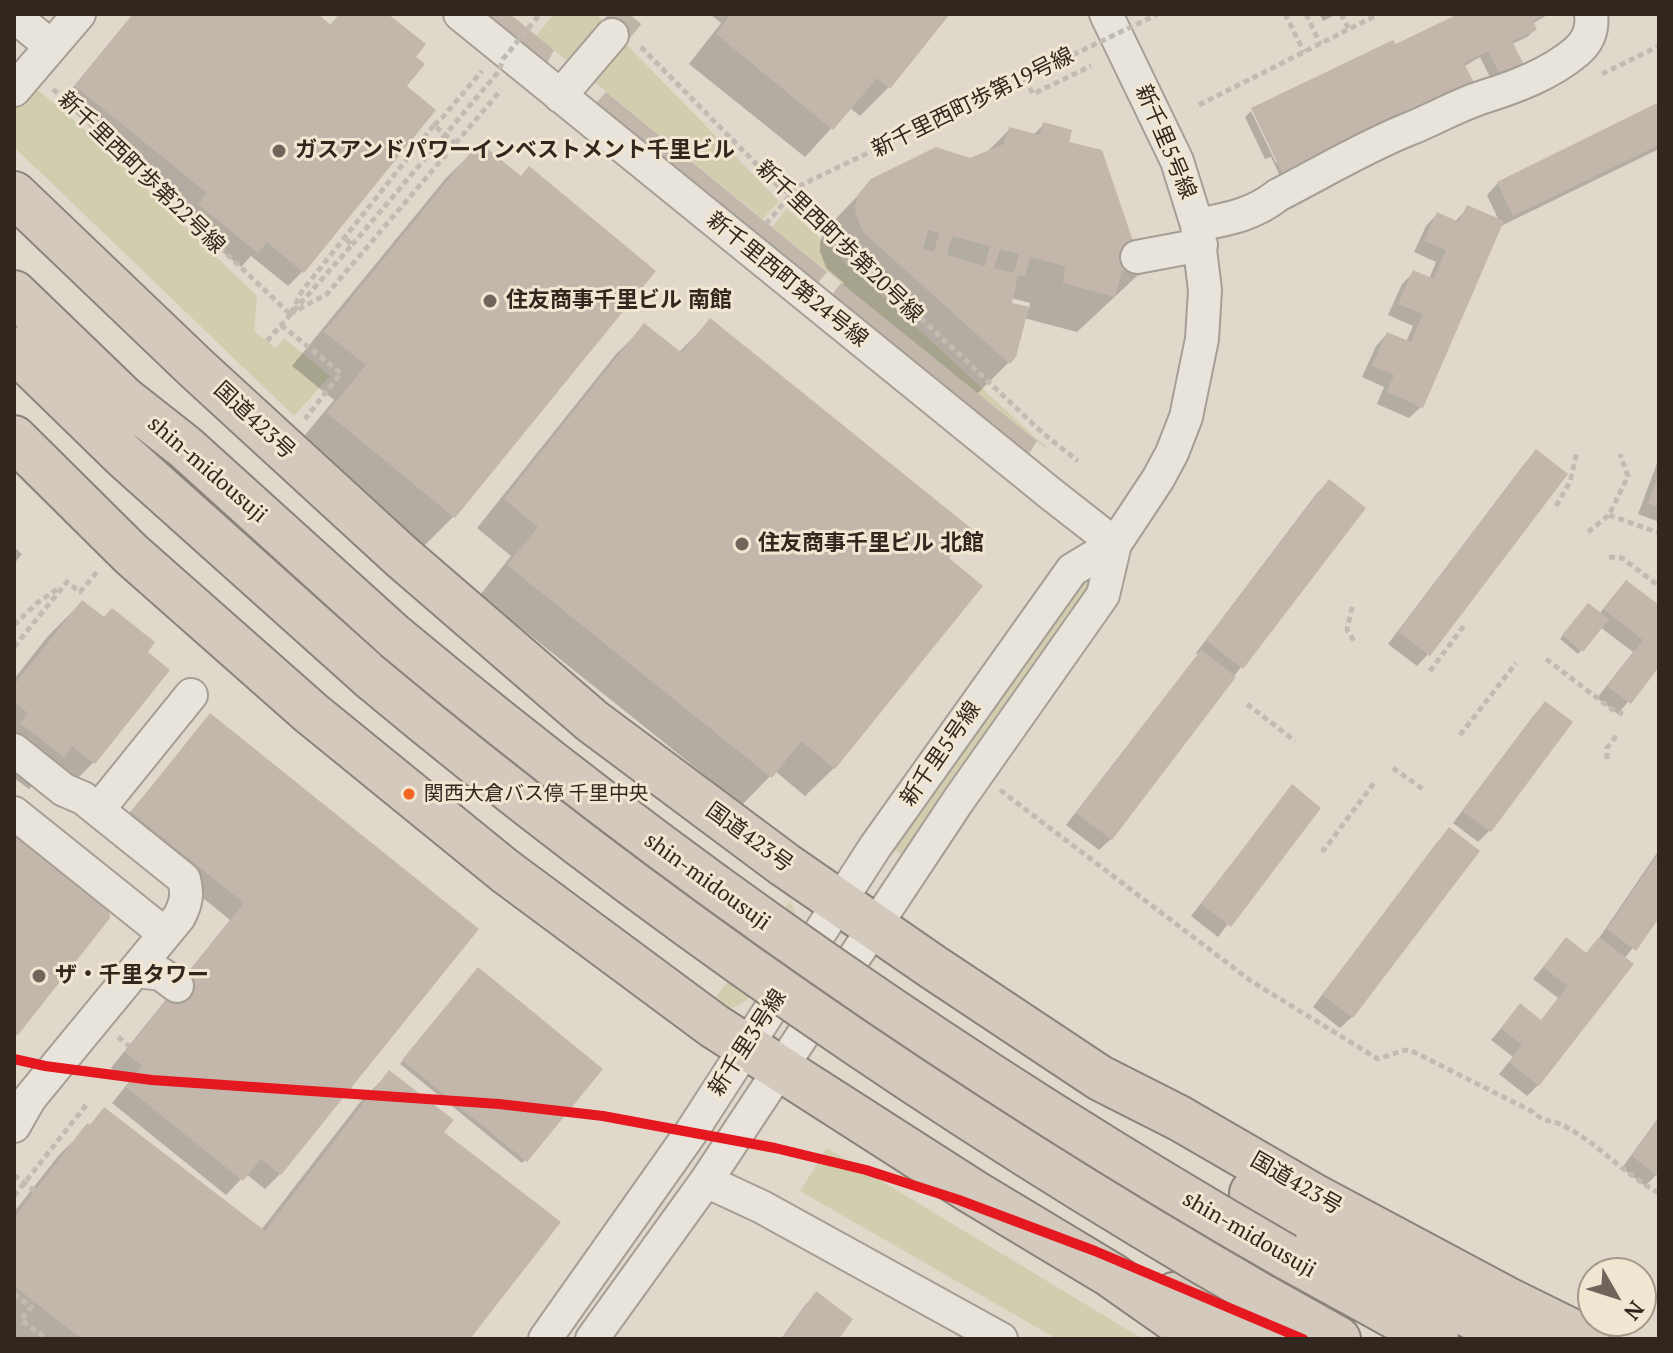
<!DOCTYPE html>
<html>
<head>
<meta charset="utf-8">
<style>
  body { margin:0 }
  #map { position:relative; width:1673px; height:1353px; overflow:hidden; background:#e0d8cb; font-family:"PT Serif",serif }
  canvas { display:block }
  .frame { position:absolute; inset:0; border:16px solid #32271e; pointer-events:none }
  .north { position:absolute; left:1577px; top:1257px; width:80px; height:80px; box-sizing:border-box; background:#f1e6d1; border:2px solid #a59a89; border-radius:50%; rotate:129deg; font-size:22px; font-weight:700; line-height:32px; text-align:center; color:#32271e }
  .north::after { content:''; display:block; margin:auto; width:28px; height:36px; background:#6f655b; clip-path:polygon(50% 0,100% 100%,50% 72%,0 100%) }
</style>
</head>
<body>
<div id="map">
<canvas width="1673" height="1353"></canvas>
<div class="frame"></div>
<div class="north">N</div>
</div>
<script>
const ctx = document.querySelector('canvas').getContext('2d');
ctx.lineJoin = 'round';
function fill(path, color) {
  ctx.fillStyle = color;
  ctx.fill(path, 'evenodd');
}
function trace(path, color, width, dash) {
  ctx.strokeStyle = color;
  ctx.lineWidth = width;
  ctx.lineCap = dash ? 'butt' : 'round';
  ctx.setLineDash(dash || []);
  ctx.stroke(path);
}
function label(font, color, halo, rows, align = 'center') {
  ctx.font = font + ' "PT Serif","Noto Sans JP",serif';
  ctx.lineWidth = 6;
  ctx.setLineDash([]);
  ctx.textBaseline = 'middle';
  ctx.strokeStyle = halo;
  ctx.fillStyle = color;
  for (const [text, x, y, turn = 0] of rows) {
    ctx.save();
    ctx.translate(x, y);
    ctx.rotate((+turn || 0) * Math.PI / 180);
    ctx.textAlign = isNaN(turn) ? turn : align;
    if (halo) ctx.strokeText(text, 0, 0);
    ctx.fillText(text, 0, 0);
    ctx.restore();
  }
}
const green = new Path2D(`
  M554,14H597L603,21L570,63L536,36Z
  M625,43L779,201L763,219L593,81Z
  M34,87L83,128L255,294L257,297L254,331L276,348L284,338L330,376L294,416L14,147V100L20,105Z
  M787,208L1037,439L1047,447L1045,448L772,227Z
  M1089,577L1095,581L902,855L893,849L1048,630Z
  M790,901C796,911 798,926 795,937C790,956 750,1009 728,1008C723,1008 716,1005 711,1003Z
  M827,1148L1143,1339H1057L800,1191Z`);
const shadow = new Path2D(`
  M133,14H314L329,26L340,14H385L413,57L404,86L303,271L288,286L251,256L241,267L184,220L193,209L61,102Z
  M710,14H948L888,88L860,116L850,108L805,157L689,64L721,23Z
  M1319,14H1337L1323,21Z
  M1462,14H1549L1532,24L1535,30L1527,37L1512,44L1522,65L1493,83L1480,57L1280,176L1271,157L1265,159L1245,117L1251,111L1276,163L1395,46Z
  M1659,105V149L1501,226L1421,407L1409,418L1377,404L1384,387L1362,377L1376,346L1387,334L1406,342L1413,326L1388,315L1402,284L1413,273L1429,279L1436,262L1414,252L1426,226L1437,214L1455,222L1468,207L1499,221L1487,195L1498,183Z
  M1044,124L1066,143L1138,275L1077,332L1024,318L1015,356L976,395L838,289L844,283L827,269L820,252V243L823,232L872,181L970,160L985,154L1010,129L1033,135ZM1011,298L1030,303L1029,309L1010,305Z
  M480,145L454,516L420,550L295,447L334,400L292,366L446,178Z
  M710,321L946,558L834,768L805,796L775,771L742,805L480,595L511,556L477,528L616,354L645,326L678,353Z
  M1536,452L1428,654L1417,666L1388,644L1525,463Z
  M1659,458V522L1638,514Z
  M1329,482L1241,667L1111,839L1099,850L1066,825L1198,654L1196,653L1317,493Z
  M14,547L22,554L14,564Z
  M1615,594L1659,608V664L1618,714L1597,698L1633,652L1600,627L1578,654L1560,639L1585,608L1599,614Z
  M82,602L167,671L93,763L60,796L39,779L29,789L14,778V679L48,636Z
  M1545,704L1570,723L1489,831L1478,842L1453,823L1534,715Z
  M210,716L476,930L280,1174L265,1189L246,1174L226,1195L112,1103L129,1082L111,1068L230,920L117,828Z
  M1292,786L1318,808L1218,937L1191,916Z
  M1450,830L1352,1017L1340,1028L1313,1007L1438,841Z
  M1659,850V915L1624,959L1538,1085L1527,1096L1499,1074L1513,1057L1491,1040L1520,1006L1540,1022L1558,998L1533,979L1566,940L1585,955L1597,941Z
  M475,972L525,1160L522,1163L400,1064Z
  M389,1073L441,1133L467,1339H17L14,1336V1212L59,1155L105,1110L261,1230L361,1101Z
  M1659,1117V1172L1645,1186L1622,1168Z
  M816,1294L836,1339H781L805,1305Z`);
const building = new Path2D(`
  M133,14H318L331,25L339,14H388L426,44L416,57L425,64L407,86L436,110L304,273L267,242L258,253L198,204L207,193L75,86Z
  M484,14H510L554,50L546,65Z
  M731,14H950L890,89L877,78L833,130L716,34Z
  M1458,14H1547L1533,21L1537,30L1512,41L1524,65L1501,77L1488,51L1464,63L1477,89L1283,175L1251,108L1393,40L1396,44Z
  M606,92L827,272L816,285L595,104Z
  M1659,102V145L1513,216L1497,182Z
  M1043,122L1072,130L1069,142L1102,150L1133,241L1140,276L1122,270L1115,297L1063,283L1065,266L1030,257L1025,276L1018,275L1012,303L1029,307L1016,357L1010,364L863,232L856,215L855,205L859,193L871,179L936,147L970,158L1004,144L1009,127L1040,135ZM928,230L939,233L934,252L923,249ZM952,236L990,246L985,266L947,255ZM1000,249L1019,254L1014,273L994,268Z
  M479,142L521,176L529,166L656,271L455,518L327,413L366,365L324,332Z
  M1467,205L1504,221L1423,408L1387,392L1394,375L1372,366L1387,332L1411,342L1423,314L1398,304L1413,270L1434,279L1446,250L1424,241L1437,212L1459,222Z
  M841,283L1037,441L1027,457L830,297Z
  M710,318L972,529L949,558L983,586L835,769L801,741L772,778L507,565L538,527L504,499L644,323L682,353Z
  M1536,449L1568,474L1430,656L1398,632Z
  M1659,474V507L1648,503Z
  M1329,479L1366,508L1243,669L1206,640Z
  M1626,580L1659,605V667L1631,704L1607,686L1643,640L1603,609Z
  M82,600L104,617L112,608L155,642L148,652L170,670L95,764L72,746L64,757L20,723L28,713L14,702V685Z
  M1588,603L1609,619L1583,652L1562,635Z
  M1201,650L1236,677L1112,840L1076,813Z
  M1545,701L1573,722L1491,832L1462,811Z
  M210,713L479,929L281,1175L261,1159L243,1181L126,1087L142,1066L125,1052L244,903L131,812Z
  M1292,784L1321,808L1231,927L1201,904Z
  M1449,827L1480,851L1353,1018L1322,995Z
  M14,829L109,906L110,918L18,1035H14Z
  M1659,853V918L1636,951L1607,929Z
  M1566,937L1586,953L1599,937L1634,964L1539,1086L1509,1062L1522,1045L1501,1028L1520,1003L1541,1020L1568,986L1543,967Z
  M478,967L603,1069L527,1162L402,1060Z
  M389,1070L454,1120L444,1132L561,1222L470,1339H82L14,1286V1218L87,1123L90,1125L104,1107L265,1231Z
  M1659,1118V1177L1632,1156Z
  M816,1291L853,1319L839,1339H782Z`);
const minorTunnel = new Path2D(`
  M612,35L629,14`);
const path = new Path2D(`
  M1285,14L1304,52
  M1306,14L1320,44
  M1341,14L1349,29
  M641,47L782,190L787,192L1045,435L1078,461
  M1602,74L1659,46
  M1025,79L1033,94L1091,66
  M53,89L290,314
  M1199,105L1379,14
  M434,125L442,118L482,71
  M766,224L797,187L1037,72
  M291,313L302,291L434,125L455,143
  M290,314L327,294L501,90
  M281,325L341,373L305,419
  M267,341L352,245L345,238
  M1556,506L1570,482L1577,452
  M1609,515L1659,533
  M1588,532L1609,515L1628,476L1620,454
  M1609,557L1622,558L1659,586
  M1352,607L1347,630L1354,641
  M14,625L37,603L59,588
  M14,647L67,582L80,592L97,572
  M1546,659L1613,710L1623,714
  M1430,671L1466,623
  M1247,704L1295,741
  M1460,735L1516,663
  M1607,759V748L1616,736
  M1393,768L1424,790
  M1000,790L1251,981L1378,1059L1405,1050L1414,1052L1533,1112C1546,1124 1553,1119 1566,1127C1600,1145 1625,1175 1659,1193
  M1321,850H1324L1374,783
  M118,1037L129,1046
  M14,1175L35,1191
  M14,1196L87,1104
  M14,1294L31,1307L21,1320L47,1339`);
const minor = new Path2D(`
  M460,14L1051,494L1115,544
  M14,16L51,46
  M14,90L79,14
  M560,96L612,35
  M1197,225C1228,219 1253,215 1278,195C1321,173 1364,147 1409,129C1434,119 1458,105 1483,97C1515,87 1550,74 1576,52C1588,42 1593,29 1591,14
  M1137,257L1201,245
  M14,750L64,790L83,798L98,810L184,879C188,894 186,904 179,917L30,1098L14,1126
  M98,810L191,695
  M14,813L165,934
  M137,971L161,974L177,986
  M706,1181L762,1207L1001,1339
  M545,1339L692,1131L875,847L1072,570L1115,544
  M592,1339L706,1181L958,801L1103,595L1115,544L1158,479L1172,453L1186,417L1202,339L1205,290L1197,225L1177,161L1106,14`);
const highway = new Path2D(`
  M14,194L196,368L402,557L592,721L785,865L933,967L1100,1078L1179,1118L1317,1198L1506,1299L1587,1339
  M14,293L124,399L185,447L395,637
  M14,349L124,456L372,678
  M14,438L131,554L311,713L505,871L714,1026L973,1192L1111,1275L1202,1339
  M1252,1193L1325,1238L1514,1339
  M1285,1256L1436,1339
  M1174,1295L1265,1339
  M1263,1297L1338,1339`);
const pathBridge = new Path2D(`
  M1037,72L1158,14
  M352,245L499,71L503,59L540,14`);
const highwayBridge = new Path2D(`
  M395,637C674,870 970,1075 1285,1256
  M372,678C652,912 947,1115 1263,1297`);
const metro1 = new Path2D(`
  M14,1059L45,1066L152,1080L499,1104L603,1116L775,1148L866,1170L959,1200L1095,1251L1303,1339`);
const markers = [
  [279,151,8,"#6f655b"],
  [490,301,8,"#6f655b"],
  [742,544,8,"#6f655b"],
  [409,794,7,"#f26522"],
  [39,976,8,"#6f655b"]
];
const busNames = [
  ["関西大倉バス停 千里中央",424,794]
];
const streetNames = [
  ["新千里西町歩第19号線",973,103,-26],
  ["新千里5号線",1165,142,67],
  ["新千里西町歩第22号線",141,173,44],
  ["新千里西町歩第20号線",839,242,44],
  ["新千里西町第24号線",787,280,39],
  ["国道423号",254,421,43],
  ["shin-midousuji",207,470,41],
  ["新千里5号線",941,754,-55],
  ["国道423号",749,838,36],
  ["shin-midousuji",707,882,36],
  ["新千里3号線",748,1043,-57],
  ["国道423号",1296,1184,30],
  ["shin-midousuji",1249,1235,30]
];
const poiNames = [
  ["ガスアンドパワーインベストメント千里ビル",295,151],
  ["住友商事千里ビル 南館",506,301],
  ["住友商事千里ビル 北館",758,544],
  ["ザ・千里タワー",55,976]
];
fill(green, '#d0ceaf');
fill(shadow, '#0003');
fill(building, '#c3b7ac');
trace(minorTunnel, '#bdb5a8', 32, [32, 16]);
trace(minor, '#a59e94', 36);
trace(highway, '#8b837b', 48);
trace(path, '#c1bbb3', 5, [6, 4]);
trace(minor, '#e8e4dc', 32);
trace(highway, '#d3c9bc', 44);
trace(highwayBridge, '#8b837b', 48, []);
trace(pathBridge, '#c1bbb3', 5, [6, 4]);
trace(highwayBridge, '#d3c9bc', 44);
trace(metro1, '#e5171f', 10);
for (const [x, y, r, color] of markers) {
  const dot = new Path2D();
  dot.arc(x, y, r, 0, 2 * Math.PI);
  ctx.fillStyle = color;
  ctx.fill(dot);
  trace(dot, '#f1e6d1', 3);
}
label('20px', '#32271e', '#f1e6d1', busNames, 'left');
label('22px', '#32271e', '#f1e6d1', streetNames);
label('bold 22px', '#32271e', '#f1e6d1', poiNames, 'left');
</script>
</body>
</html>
